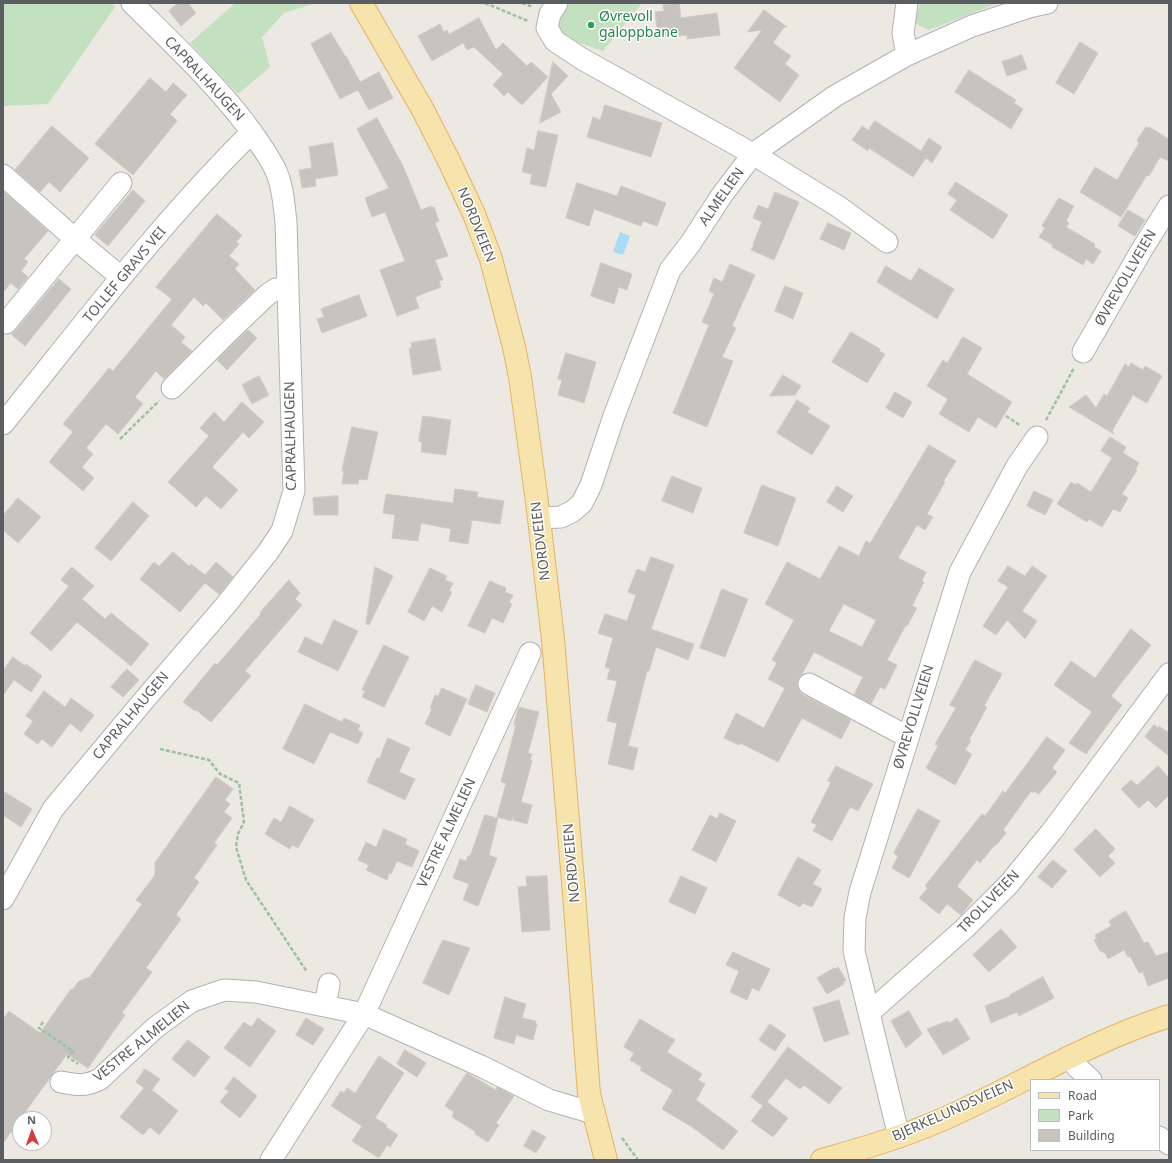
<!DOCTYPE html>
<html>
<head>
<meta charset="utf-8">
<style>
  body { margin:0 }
  #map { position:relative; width:1172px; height:1163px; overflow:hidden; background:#ece8e2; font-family:"Noto Sans",sans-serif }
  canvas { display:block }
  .frame { position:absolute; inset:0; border:4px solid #5a5e61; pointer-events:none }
  .legend { position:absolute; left:1030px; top:1079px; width:130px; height:72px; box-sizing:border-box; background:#fff; border:1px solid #bdbfc0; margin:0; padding:5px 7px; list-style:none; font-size:12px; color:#5a5e61 }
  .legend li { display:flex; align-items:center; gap:8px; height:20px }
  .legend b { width:20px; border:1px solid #bdbfc0 }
  .north { position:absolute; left:12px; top:1111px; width:40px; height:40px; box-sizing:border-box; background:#fff; border:1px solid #bdbfc0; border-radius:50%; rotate:358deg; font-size:11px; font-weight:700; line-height:16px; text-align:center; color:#5a5e61 }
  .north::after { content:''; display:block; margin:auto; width:14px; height:18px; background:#d73c3e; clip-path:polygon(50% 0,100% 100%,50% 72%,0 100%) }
</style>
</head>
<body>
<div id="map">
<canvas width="1172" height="1163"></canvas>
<div class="frame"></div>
<ul class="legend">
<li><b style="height:5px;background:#f7e4ac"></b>Road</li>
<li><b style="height:11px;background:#c3e1c0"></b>Park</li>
<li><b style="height:11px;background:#c7c3be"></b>Building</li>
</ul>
<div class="north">N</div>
</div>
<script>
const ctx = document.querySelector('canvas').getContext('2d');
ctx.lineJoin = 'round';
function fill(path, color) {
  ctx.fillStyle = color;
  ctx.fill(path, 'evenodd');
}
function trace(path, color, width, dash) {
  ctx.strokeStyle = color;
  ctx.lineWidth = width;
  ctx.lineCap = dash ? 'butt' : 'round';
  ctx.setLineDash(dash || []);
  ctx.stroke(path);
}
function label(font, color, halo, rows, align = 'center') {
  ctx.font = font + ' "Noto Sans",sans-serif';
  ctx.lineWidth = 3;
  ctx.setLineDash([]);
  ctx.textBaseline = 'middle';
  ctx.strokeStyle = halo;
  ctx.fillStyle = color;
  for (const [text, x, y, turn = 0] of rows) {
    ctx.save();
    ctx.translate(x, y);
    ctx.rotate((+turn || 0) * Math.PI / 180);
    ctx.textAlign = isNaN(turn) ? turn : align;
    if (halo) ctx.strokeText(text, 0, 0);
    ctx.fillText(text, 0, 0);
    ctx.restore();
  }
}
const green = new Path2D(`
  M3,3H111L115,7L48,104L3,106Z
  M235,3H316L284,13L262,37L270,67L238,94L190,43Z
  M562,3H642L603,51L562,37L555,13Z
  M920,3H998L929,30L914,23Z`);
const water = new Path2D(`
  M620,232L630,236L623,255L613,252Z`);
const building = new Path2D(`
  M178,3H188L196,13L181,26L169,11Z
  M679,3L681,18L717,13L720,35L687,39V35L658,38L655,12L664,11L663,5Z
  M764,10L787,27H784L773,43L791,56L785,64L799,75L780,102L734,68L762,30L748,32Z
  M479,18L496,50L503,43L527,66L531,62L548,77L522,105L508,92L504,96L493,85L503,74L474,47L467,50L463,43L432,61L418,36L440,24L444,32L447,30L449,34Z
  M331,33L345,56H346L360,82L379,72L393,98L369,110L358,90L340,99L311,44Z
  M1080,42L1098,53L1074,94L1056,83Z
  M1022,55L1027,69L1007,76L1002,62Z
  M553,62L568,76L551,94L561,112L540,123Z
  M969,70L1016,100L1014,103L1023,109L1011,129L955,92Z
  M150,78L166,92L173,83L187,95L170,114L177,121L133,175L95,144Z
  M605,105L662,123L651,157L587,137L593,117L600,120Z
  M377,118L403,166L421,210L431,206V208L434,207L439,221L435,223L448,256L435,260L443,280L439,281L441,287L415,297L419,308L397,316L380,270L405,261L385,212L372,217L365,198L389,188L357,129Z
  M875,121L921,151L929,138L942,147L932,163L926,158L913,177L869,148L868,151L852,140L862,126L868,130Z
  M52,126L89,158L60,192L49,182L40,192L15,170Z
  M1146,127L1148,128L1149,127L1169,139V161L1160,157L1149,176L1147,175L1121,217L1080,192L1095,167L1117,180L1139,143L1137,141Z
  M538,131L558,135L546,187L530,184L532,174L522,172L527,148L534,150Z
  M333,143L338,175L315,179L316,186L302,188L299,170L312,168L309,147Z
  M956,182L1008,215L993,239L950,210L957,200L948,194Z
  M577,183L617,196L621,186L666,203L657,226L643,221L641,226L594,209L589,226L566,218Z
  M133,190L145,201L108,246L95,235Z
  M3,191L48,231L24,259L28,262L21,271L28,277L18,289L11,283L3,292Z
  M775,192L799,202L774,260L751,250L754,245L753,244L762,222L753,218L758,205L768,209Z
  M1059,198L1074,206L1066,221L1069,223L1066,227L1095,244L1094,247L1101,251L1093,264L1086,259L1083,265L1052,247L1053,245L1039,237L1045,228L1042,226Z
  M1128,210L1145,220L1135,236L1118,226Z
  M217,214L242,235L236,242L239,244L229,256L239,264L235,269L255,290L223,320L206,303L203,306L194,297L171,325L185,337L181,342L192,351L164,379L156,371L135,397L143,404L118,434L106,424L86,448L93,454L82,467L94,478L83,491L49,462L73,432L63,424L109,368L113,371L172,299L156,287Z
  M828,223L851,233L844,250L820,239Z
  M601,263L632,274L627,290L619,287L614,304L591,296Z
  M730,264L755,275L732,326L736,328L722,357L733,361L707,427L673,413L709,325L702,322L714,294L709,291L714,278L722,282Z
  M886,266L911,281L919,268L954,289L937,319L877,282Z
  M59,279L71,289L25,346L12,335Z
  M785,286L803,293L793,319L775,311Z
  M359,295L367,316L322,333L317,319L324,317L321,309Z
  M248,330L257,338L227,370L217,360Z
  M851,332L880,349L879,351L885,354L867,383L832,362Z
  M963,337L982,348L967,374L1012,402L996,428L978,417L969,432L939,414L948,399L927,386L943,360L947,363Z
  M435,339L441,370L413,375L409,348H412L411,343Z
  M566,353L596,362L584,403L558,395L562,380L558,379Z
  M1131,363L1143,370L1145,366L1162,376L1147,403L1133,395L1112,431L1114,434L1069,407L1086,395L1096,408L1104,394L1107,396L1125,364L1129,367Z
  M783,375L801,386L795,395L770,396Z
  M259,376L269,395L252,404L242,385Z
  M895,392L912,402L903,418L886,408Z
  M797,400L810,408L807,412L830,426L812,455L777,433Z
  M242,402L264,422L249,438L243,432L212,467L238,490L221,509L206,496L196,507L168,482L209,436L200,428L214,412L224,422Z
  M423,416L451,420L446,455L421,452L422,442L419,441Z
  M352,427L378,432L367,480L359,479L358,484H342L344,471H342Z
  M1110,437L1126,447L1123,453L1139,463L1135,470H1137L1122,494L1128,498L1120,512L1113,509L1102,527L1089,519L1087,522L1057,504L1071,482L1076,485L1077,483L1091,492L1112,458L1101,451Z
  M929,445L956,461L943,482H945L927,514L933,517L925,530L917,525L898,558L926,572L922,581L924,582L912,606L917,608L907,626L906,625L887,660L897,665L885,689L880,687L871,704L854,695L863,677L814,652L802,674L798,679L797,685L799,691L803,695L851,720L841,739L802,718L778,762L740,743L739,745L724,738L736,713L764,728L785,688L768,679L777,663L772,660L794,620L765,604L787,562L820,579L839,546L859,556L866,541L870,543ZM844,604L876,620L862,647L829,631Z
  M672,476L702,488L693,513L662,501Z
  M762,485L796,498L778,546L744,533Z
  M837,486L853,496L843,512L827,502Z
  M455,489L478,492L477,497L504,501L500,524L472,520L468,544L449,541L451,529L421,523L418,541L392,538L395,515L383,513L386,494L453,503Z
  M1034,491L1053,500L1045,515L1027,506Z
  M338,496V515H314L313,498Z
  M18,498L41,517L18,543L3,530V516Z
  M133,502L149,516L111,561L95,548Z
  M173,552L189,566L191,564L205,575L216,562L233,577L219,594L205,583L180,612L140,579L154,562L159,566Z
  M651,557L674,565L651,629L694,644L688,660L656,647L649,671H647L628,746L638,748L633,770L608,764L617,723L607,721L617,681L607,679L610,669L605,667L613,638L598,633L605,614L627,621L636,595L628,592L637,569L645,572Z
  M1008,566L1025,576L1032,566L1047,576L1022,611L1037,621L1025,639L1007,620L996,635L983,626L1008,587L998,581Z
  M72,567L94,586L82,599L105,619L111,613L149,644L131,666L77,622L51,651L30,633L69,586L61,580Z
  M375,567L393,576L369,625L366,624Z
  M430,568L447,576L445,580L453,583L449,591L452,592L442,612L432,606L424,621L408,612Z
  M289,580L300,593L295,599L302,605L245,671L251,676L211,722L196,710L195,711L183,702L215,663L217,665L261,614L260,613Z
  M490,581L506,588L505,592L513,595L509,603L512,604L503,623L492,618L485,633L468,626Z
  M722,589L748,599L725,657L700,648Z
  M334,620L358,631L338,671L298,652L305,637L322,645Z
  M1131,629L1151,645L1111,696L1122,705L1086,754L1069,743L1092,712L1054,685L1071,661L1095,678Z
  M384,645L409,657L384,707L362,697L365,691L362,690Z
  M13,657L25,666L26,664L42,676L31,692L14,680L3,695V671Z
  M975,660L1002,674L984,706L987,707L969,740L971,741L965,750L972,754L955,785L926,768L938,746L935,744L956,708L950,705Z
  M127,669L139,680L123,697L111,687Z
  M476,685L495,693L487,712L468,704Z
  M442,688L467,699L450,736L425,724L432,709L430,708L435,695L438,696Z
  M44,691L65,707L71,698L94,715L81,732L70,723L52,747L42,739L38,744L24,734L33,721L26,716Z
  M305,704L342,722L344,718L360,725L358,730L363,733L358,744L330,732L314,764L283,749Z
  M519,707L539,712L528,753L532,754L530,760L532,761L521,802L532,805L527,824L513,820V815L511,821L497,817L506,783L501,782L516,725H514Z
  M1154,725L1158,728L1159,726L1169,733V756L1145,737Z
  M1047,737L1065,750L1052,768L1057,772L1039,794L1034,791L1033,793L1031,791L1003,830L1006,833L997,844L993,847L980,863L977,860L957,886L973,900L961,915L947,904L939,914L919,898L928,888L925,886L982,814L985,816L1003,791L1005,793Z
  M388,738L410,748L399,772L415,779L405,800L367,782L377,758L379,759Z
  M836,766L873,784L858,811L850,807L832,841L813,831L817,825L811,822L831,782L828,781Z
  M1158,766L1169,778V795L1156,808L1148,800L1139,808L1121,789L1131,780L1137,785Z
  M216,777L233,789L225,800L230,804L224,812L232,818L214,843L217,845L194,878L199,882L176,915L181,919L146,968L152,972L122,1013L125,1015L88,1068L67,1054L3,1143V1019L9,1011L40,1033L71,989L72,990L79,981L90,977L142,904L136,900L155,875V863Z
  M3,791L32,809L21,827L3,815Z
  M290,806L314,820L298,848L292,845L290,849L265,834L274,818L281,822Z
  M918,809L940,821L909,878L892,868L898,856L894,853Z
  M720,813L736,821L716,862L692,850L710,815L717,819Z
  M485,815L498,818L489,855L497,858L478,906L463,900L469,884L453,878L460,859L466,861L468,856H470Z
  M384,829L407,839L405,844L419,851L412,867L397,861L391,874L389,873L387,880L366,870L369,865L358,860L366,842L376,847Z
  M1096,829L1115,849L1108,856L1115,863L1100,877L1074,850Z
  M798,857L821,870L813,884L822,889L812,907L803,903L800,907L778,895Z
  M1053,860L1067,871L1052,888L1038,877Z
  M547,876L550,930L522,932L518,887L527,886L526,877Z
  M681,876L707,888L695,914L669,902Z
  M1126,911L1144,943L1148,942L1156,956L1169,952V978L1148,986L1143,972L1139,973L1130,956L1128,957L1124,950L1108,959L1105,953L1100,951L1094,940L1097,939L1095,935L1111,926L1109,921Z
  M1001,929L1017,947L989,972L973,955Z
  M443,940L470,948L449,995L423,983Z
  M733,952L770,969L759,991L752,988L747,1000L730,992L739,971L726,965Z
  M838,967L846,980L843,982L844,984L827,994L817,978L834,968L835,969Z
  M1043,977L1054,998L1019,1016L1017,1012L991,1023L985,1006L1011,996L1010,995Z
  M505,997L526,1004L522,1018L536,1021L535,1023L537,1024L533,1040L516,1035L514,1044L494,1038Z
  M839,1000L849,1034L824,1042L813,1008Z
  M909,1011L922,1034L906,1048L891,1021Z
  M258,1018L276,1031L250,1067L224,1048L244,1022L251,1027Z
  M306,1018L324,1029L313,1045L296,1035Z
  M957,1018L970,1039L943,1055L927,1029L948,1021L949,1023Z
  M640,1019L675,1040L667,1052L702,1074L698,1080L705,1084L696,1100L738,1131L723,1150L692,1127L662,1109L673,1090L640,1070L642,1067L630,1060L634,1053L624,1047Z
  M770,1024L786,1035L775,1051L759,1040Z
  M188,1040L210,1057L194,1077L172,1059Z
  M788,1047L842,1088L829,1104L804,1085L800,1089L786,1078L767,1102L788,1118L773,1137L751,1121L763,1106L751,1097Z
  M405,1050L426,1063L417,1077L397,1064Z
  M379,1056L404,1073L375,1118L387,1125L386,1127L398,1135L390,1147L387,1145L379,1158L352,1141L362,1126L331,1106L341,1091L344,1093L347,1088L355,1093Z
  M145,1069L160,1079L152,1090L178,1111L159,1135L150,1127L143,1135L120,1117L144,1088L136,1082Z
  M467,1073L496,1090L497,1087L514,1096L496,1123L499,1125L488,1142L475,1134L476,1132L452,1117L454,1112L445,1106Z
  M234,1077L257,1096L240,1118L220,1102L229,1091L225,1089Z
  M533,1130L546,1137L536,1153L524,1146Z`);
const path = new Path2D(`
  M485,3L528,21
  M522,3L533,7
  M1006,416L1021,426
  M1046,420L1074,368
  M120,439L159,401
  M160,749L209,760L220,774L239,783L244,822L238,834L236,847L246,880L307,972
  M43,1022L39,1028L73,1051L68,1057L78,1064
  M622,1138L638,1160`);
const minor = new Path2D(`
  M557,3L550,14L547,28L555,41L582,59L753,154L839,207L887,242
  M907,55L903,33L907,3
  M3,175L75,239L121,277
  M3,320L6,323L121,183
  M1083,352L1141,251L1169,206
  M172,388L223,337L267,295L276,289L287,288
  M3,424C83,325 161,222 252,132
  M539,518L561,517L573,511L582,503L591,485L614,416L670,270L690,244L722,195L753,154L835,96L907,55L972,26L1029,7L1047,3
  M809,684L908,737
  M3,899L53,809L145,699L225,606L268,552L282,531L294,491L286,222C284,206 283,186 276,171C268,154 256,138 245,123C211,79 171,42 132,3
  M325,1006L329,984
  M869,1013L854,951L855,918L860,892L960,572L1017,466L1037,437
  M1069,1057L1078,1068L1091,1080
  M61,1082C77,1085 85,1087 100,1079L156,1027L192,1001L224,990L256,992L364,1014L483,1067L549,1100L593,1113
  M899,1137L869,1013L964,929L1009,884L1052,831L1169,674
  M1159,1137L1169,1144
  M271,1160L364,1014L530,653`);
const major = new Path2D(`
  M361,3L423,110L448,159L474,214L491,259L514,347L520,377L537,502L553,639L574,894L589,1094L606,1160
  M822,1160C869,1147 915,1133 959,1112C1029,1079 1095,1040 1169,1016`);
const markers = [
  [591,25,4,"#2e9e5b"]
];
const leisureNames = [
  ["Øvrevoll",599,17],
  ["galoppbane",599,33]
];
const streetNames = [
  ["CAPRALHAUGEN",204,79,47],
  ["ALMELIEN",722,197,-55],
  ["NORDVEIEN",476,225,68],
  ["TOLLEF GRAVS VEI",125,275,-50],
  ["ØVREVOLLVEIEN",1126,278,-60],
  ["CAPRALHAUGEN",291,436,-91],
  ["NORDVEIEN",541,541,-97],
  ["CAPRALHAUGEN",131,716,-50],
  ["ØVREVOLLVEIEN",914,717,-73],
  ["VESTRE ALMELIEN",447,833,-65],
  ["NORDVEIEN",572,863,-95],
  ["TROLLVEIEN",989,902,-46],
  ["VESTRE ALMELIEN",142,1042,-39],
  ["BJERKELUNDSVEIEN",953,1111,-24]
];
fill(green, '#c3e1c0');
fill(water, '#a7dbf6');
fill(building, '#c7c3be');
trace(building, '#d0cac1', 1);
trace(minor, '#afb3b6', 23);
trace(major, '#e3b364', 24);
trace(path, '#9ac2a2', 2.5, [4, 2]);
trace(minor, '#fff', 21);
trace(major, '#f7e4ac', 22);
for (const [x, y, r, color] of markers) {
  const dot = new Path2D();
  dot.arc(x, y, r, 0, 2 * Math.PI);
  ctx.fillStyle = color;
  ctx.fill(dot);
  trace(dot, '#fff', 1.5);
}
label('14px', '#27864d', '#fff', leisureNames, 'left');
label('14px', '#5a5e61', '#fff', streetNames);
</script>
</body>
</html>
